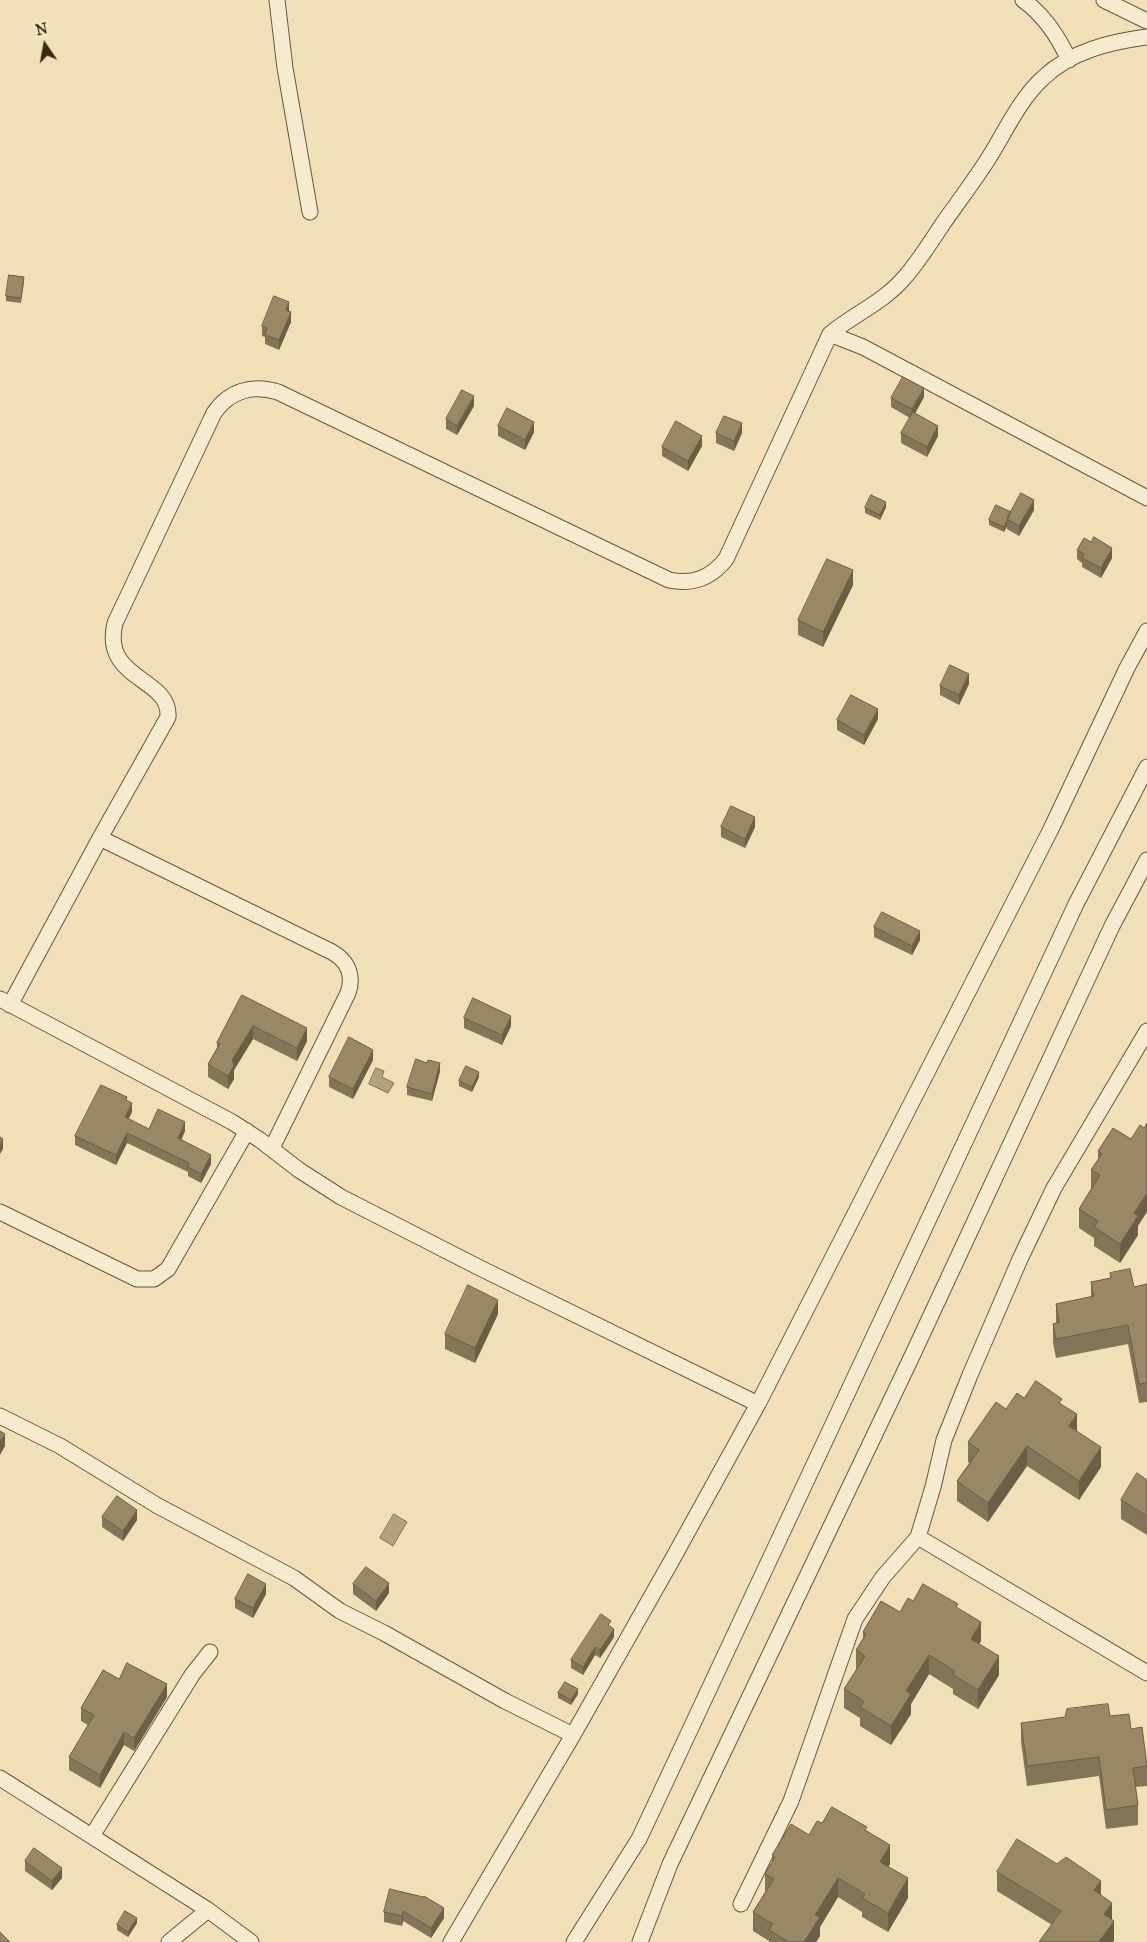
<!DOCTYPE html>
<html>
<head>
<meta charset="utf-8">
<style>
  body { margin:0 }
  #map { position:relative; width:1147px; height:1942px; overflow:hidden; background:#f1e0b7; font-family:"IM FELL Great Primer",serif }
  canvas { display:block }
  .north { position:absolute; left:20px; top:20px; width:50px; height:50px; -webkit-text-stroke:4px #f6ebd0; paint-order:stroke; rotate:348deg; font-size:14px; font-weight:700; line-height:20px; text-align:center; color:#3c270f }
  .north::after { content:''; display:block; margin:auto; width:18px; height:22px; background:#3c270f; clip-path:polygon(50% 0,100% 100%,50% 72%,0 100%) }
</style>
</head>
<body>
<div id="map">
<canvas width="1147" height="1942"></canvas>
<div class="north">N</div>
</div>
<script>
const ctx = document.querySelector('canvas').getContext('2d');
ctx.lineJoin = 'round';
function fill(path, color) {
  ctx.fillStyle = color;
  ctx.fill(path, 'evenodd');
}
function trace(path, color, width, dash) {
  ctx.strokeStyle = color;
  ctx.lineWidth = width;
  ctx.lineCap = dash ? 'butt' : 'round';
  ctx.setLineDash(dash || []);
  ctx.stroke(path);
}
const water = new Path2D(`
  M376,1068L384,1071L382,1077L394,1083L388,1093L369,1084Z
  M394,1514L407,1522L393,1546L380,1538Z`);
const minor = new Path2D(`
  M277,0L285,68L310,212
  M1023,0C1044,15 1058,36 1069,60
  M1104,0L1147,21
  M830,334L863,347L1147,498
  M100,838L332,952C348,961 354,976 348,993L272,1148
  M0,999L232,1122L260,1140L299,1170L341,1197L482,1269L758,1404
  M10,1005L100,838L168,717C171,677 101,681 115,623L214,413C229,391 252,384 278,392L669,580C693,585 711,578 726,559L830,334C854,314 884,302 905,277C919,261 930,243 942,225C958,202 975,180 990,156C1006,130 1020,99 1043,78C1071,51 1110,42 1147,37
  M1147,1031L1054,1188L1020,1259L970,1375L944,1440L933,1487L918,1537L1147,1673
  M0,1212L137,1279H154L168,1269L247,1131
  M0,1416L60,1446L158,1506L294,1578L340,1611L384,1633L505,1701L573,1735
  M0,1778L208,1910L251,1942
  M92,1836L192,1675L210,1652
  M741,1904L791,1801L855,1619L883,1577L918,1537
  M169,1942L208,1910
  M451,1942L573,1735L672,1560L758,1404L1051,829L1127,668L1147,631
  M574,1942L639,1839L1076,904L1147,767
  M640,1942L670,1864L913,1354L1112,926L1147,860`);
const wall = new Path2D(`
  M24,282L21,303L6,301V296Z
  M289,311L291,322L279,350L265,344V337L262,336V326Z
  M924,397L915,413L938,436L927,457L901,443V433L910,418L891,407V398Z
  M474,406L457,435L446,429V419Z
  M498,426L534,432L525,450L498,436Z
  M716,433H742L734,451L716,443Z
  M702,446L688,471L662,456V447Z
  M886,507L880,520L865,513V508Z
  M1034,510L1019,536L1007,529V526L1004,532L989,525V520L1011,512Z
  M1077,550L1112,558L1101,578L1082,567V563L1077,559Z
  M853,585L823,647L798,635V620Z
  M969,684L959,705L940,695V686Z
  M878,719L864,745L837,730V720Z
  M721,827H755L745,848L721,837Z
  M874,927L920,940L912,955L874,937Z
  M242,995L307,1041L297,1061L253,1039L234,1070V1079L228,1089L208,1077V1064L217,1048V1043Z
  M464,1018L511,1026L502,1045L464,1028Z
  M373,1060L353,1099L329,1087V1077Z
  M427,1063L440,1071L432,1101L407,1095V1087Z
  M479,1077L472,1092L459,1086V1081Z
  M127,1100L132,1112L128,1119L149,1129L185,1131L181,1140L211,1164L201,1183L188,1176V1172L127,1143L116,1165L75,1145V1136Z
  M1113,1128L1138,1226V1235L1120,1263L1094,1246V1238L1079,1228V1209L1091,1189V1170L1098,1159V1151Z
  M1110,1273L1134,1287L1147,1284V1402L1139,1403L1128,1344L1056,1358L1053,1343V1324L1056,1323V1304L1091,1297V1282L1110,1278Z
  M498,1314L475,1363L445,1349V1334Z
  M1024,1398L1062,1404L1077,1431L1101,1467L1079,1500L1027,1466L988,1522L957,1501V1481L970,1463L968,1462V1442L1006,1409Z
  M1147,1480V1535L1121,1519V1500Z
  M102,1517L137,1520L123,1541L102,1527Z
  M353,1584L389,1593L376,1611L353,1594Z
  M266,1594L253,1618L235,1608V1599Z
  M913,1601L958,1609L981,1641L979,1644L999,1675L978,1709L953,1694V1689L929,1674L911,1704V1714L891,1745L860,1726V1718L844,1708V1689L856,1670V1650L863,1640V1632L900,1612Z
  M611,1627L614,1637L600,1658L595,1655L583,1675L571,1668V1660Z
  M119,1679L167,1697L134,1751L124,1745L100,1788L69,1770V1757L88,1725L81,1721V1708Z
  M558,1693L578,1694L571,1705L558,1698Z
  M1021,1723L1131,1729L1147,1766V1786L1135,1787L1138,1805V1825L1106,1829L1099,1776L1027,1786L1021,1742Z
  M822,1823L867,1831L890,1864L888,1867L908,1898L888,1932L862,1917V1912L838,1897L820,1927V1936L816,1942H769V1941L753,1931V1912L765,1892V1874L772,1862V1855L809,1835Z
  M25,1861L62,1878L52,1890L25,1871Z
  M997,1872L1101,1895L1112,1920L1114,1940L1113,1942H1039L1052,1925L997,1891Z
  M390,1889L444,1918L431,1938L403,1921L402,1926L384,1922V1912Z
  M137,1923L128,1937L117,1930V1925Z`);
const shadedWall = new Path2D(`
  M289,302V312L286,310Z
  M291,312V322L279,350V340Z
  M924,388V397L912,419V409Z
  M474,396V406L457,435V426Z
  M534,422V432L525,450V440Z
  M742,423V433L734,451V441Z
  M938,426V436L927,457V447Z
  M702,436V446L688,471V461Z
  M1034,500V510L1019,536V526Z
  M886,502V507L880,520V515Z
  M1007,521V526L1004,532V527Z
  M1112,548V558L1101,578V568Z
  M853,570V585L823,647V632Z
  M969,674V684L959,705V695Z
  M878,709V719L864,745V735Z
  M755,817V827L745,848V839Z
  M920,931V940L912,955V946Z
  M511,1016V1026L502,1045V1035Z
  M253,1026V1039L234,1070V1079L228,1089V1076L232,1060Z
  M307,1028V1041L297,1061V1048Z
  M373,1050V1060L353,1099V1089Z
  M440,1063V1071L432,1101V1094Z
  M479,1072V1077L472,1092V1087Z
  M132,1103V1112L125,1126V1117Z
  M185,1122V1131L178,1147V1138Z
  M127,1133V1143L116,1165V1155Z
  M3,1139V1149L0,1154V1145Z
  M211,1155V1164L201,1183V1174Z
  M1147,1193V1212L1138,1226V1235L1120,1263V1244L1134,1213Z
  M498,1300V1314L475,1363V1348Z
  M1077,1414V1434L1069,1426Z
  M5,1434V1446L0,1455V1442Z
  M1027,1446V1466L988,1522V1503Z
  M1101,1447V1467L1079,1500V1481Z
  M137,1510V1520L123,1541V1531Z
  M389,1583V1593L376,1611V1601Z
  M266,1584V1594L253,1618V1608Z
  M981,1622V1641L971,1659V1639Z
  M614,1629V1637L600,1658V1650Z
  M595,1647V1655L583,1675V1667Z
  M929,1655V1674L911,1704V1714L891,1745V1726L906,1691Z
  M999,1656V1675L978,1709V1690Z
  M167,1684V1697L134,1751V1738Z
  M578,1689V1694L571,1705V1700Z
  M124,1732V1745L100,1788V1775Z
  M890,1845V1864L880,1881V1862Z
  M62,1868V1878L52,1890V1881Z
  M838,1878V1897L820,1927V1936L816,1942H804L815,1915Z
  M908,1878V1898L888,1932V1913Z
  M1101,1881V1901L1094,1890Z
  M1112,1903V1922L1104,1914Z
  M444,1908V1918L431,1938V1928Z
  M403,1911V1921L402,1926V1916Z
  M137,1918V1923L128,1937V1932Z
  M1114,1921V1940L1113,1942H1099Z`);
const building = new Path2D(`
  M9,275L24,277L21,298L6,296Z
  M274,296L289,302L286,310L291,312L279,340L265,335L267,328L262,326Z
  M903,377L924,388L912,409L891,398Z
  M462,390L474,396L457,426L446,419Z
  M507,408L534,422L525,440L498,426Z
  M913,412L938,426L927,447L901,433Z
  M724,416L742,423L734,441L716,433Z
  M676,421L702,436L688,461L662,447Z
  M1021,493L1034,500L1019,526L1007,519Z
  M871,495L886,502L880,515L865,508Z
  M996,505L1011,512L1004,527L989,520Z
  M1094,537L1112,548L1101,568L1082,558L1084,554L1077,550L1084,538L1091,542Z
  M827,559L853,570L823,632L798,620Z
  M950,665L969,674L959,695L940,686Z
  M851,695L878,709L864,735L837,720Z
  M731,806L755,817L745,839L721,827Z
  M882,912L920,931L912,946L874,927Z
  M242,995L307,1028L297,1048L253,1026L232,1060L234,1066L228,1076L208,1064L220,1044L217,1043Z
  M473,998L511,1016L502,1035L464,1018Z
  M349,1037L373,1050L353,1089L329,1077Z
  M416,1059L427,1063L428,1060L440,1063L432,1094L407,1087Z
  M466,1066L479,1072L472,1087L459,1081Z
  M101,1085L127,1097L126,1100L132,1103L125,1117L149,1129L158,1109L185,1122L178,1138L211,1155L201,1174L188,1167L189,1163L127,1133L116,1155L75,1136Z
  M1147,1123V1193L1134,1213L1138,1216L1120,1244L1094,1227L1098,1221L1079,1209L1100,1175L1091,1170L1102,1154L1098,1151L1113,1128L1131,1139L1140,1125L1144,1128Z
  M0,1137L3,1139L0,1145Z
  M1130,1269L1134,1287L1147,1284V1383L1139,1384L1128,1325L1056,1339L1053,1324L1059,1322L1056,1304L1094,1296L1091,1282L1111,1278L1110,1273Z
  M468,1285L498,1300L475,1348L445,1334Z
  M1036,1381L1062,1399L1059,1403L1077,1414L1069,1426L1101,1447L1079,1481L1027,1446L988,1503L957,1481L979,1450L968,1442L996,1402L1006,1409L1017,1393L1024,1398Z
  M0,1431L5,1434L0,1442Z
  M1137,1473L1147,1480V1516L1121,1500Z
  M117,1496L137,1510L123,1531L102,1517Z
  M366,1567L389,1583L376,1601L353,1584Z
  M248,1574L266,1584L253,1608L235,1599Z
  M923,1584L958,1604L956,1607L981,1622L971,1639L999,1656L978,1690L953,1675L955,1671L929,1655L906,1691L911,1694L891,1726L860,1707L864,1701L844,1689L865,1656L856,1650L866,1634L863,1632L881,1601L900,1612L908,1598L913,1601Z
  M601,1614L611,1621L608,1625L614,1629L600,1650L595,1647L583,1667L571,1660Z
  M127,1663L167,1684L134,1738L124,1732L100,1775L69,1757L94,1715L81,1708L103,1670L119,1679Z
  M565,1682L578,1689L571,1700L558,1693Z
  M1108,1704L1110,1716L1129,1714L1131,1729L1142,1727L1147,1766L1133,1768L1138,1805L1106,1810L1099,1757L1027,1766L1021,1723L1065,1717L1067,1709Z
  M832,1807L867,1827L865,1830L890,1845L880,1862L908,1878L888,1913L862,1898L865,1894L838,1878L815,1915L820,1917L804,1942H789L769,1930L773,1924L753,1912L774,1879L765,1874L775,1857L772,1855L791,1824L809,1835L817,1821L822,1823Z
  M1017,1839L1057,1864L1066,1857L1101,1881L1094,1890L1112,1903L1104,1914L1114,1921L1099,1942H1039L1061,1911L997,1872Z
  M34,1848L62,1868L52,1881L25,1861Z
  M390,1889L423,1897L424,1896L444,1908L431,1928L403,1911L402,1916L384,1912Z
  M125,1911L137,1918L128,1932L117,1925Z
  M0,1932L10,1942H0Z`);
fill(water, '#b3a17e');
trace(water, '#837052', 1);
trace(minor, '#695539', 17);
trace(minor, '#f6ebd0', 15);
fill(wall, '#847458');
fill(shadedWall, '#6c5e47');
fill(building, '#9a8766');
trace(building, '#6c5e47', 1);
</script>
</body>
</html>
